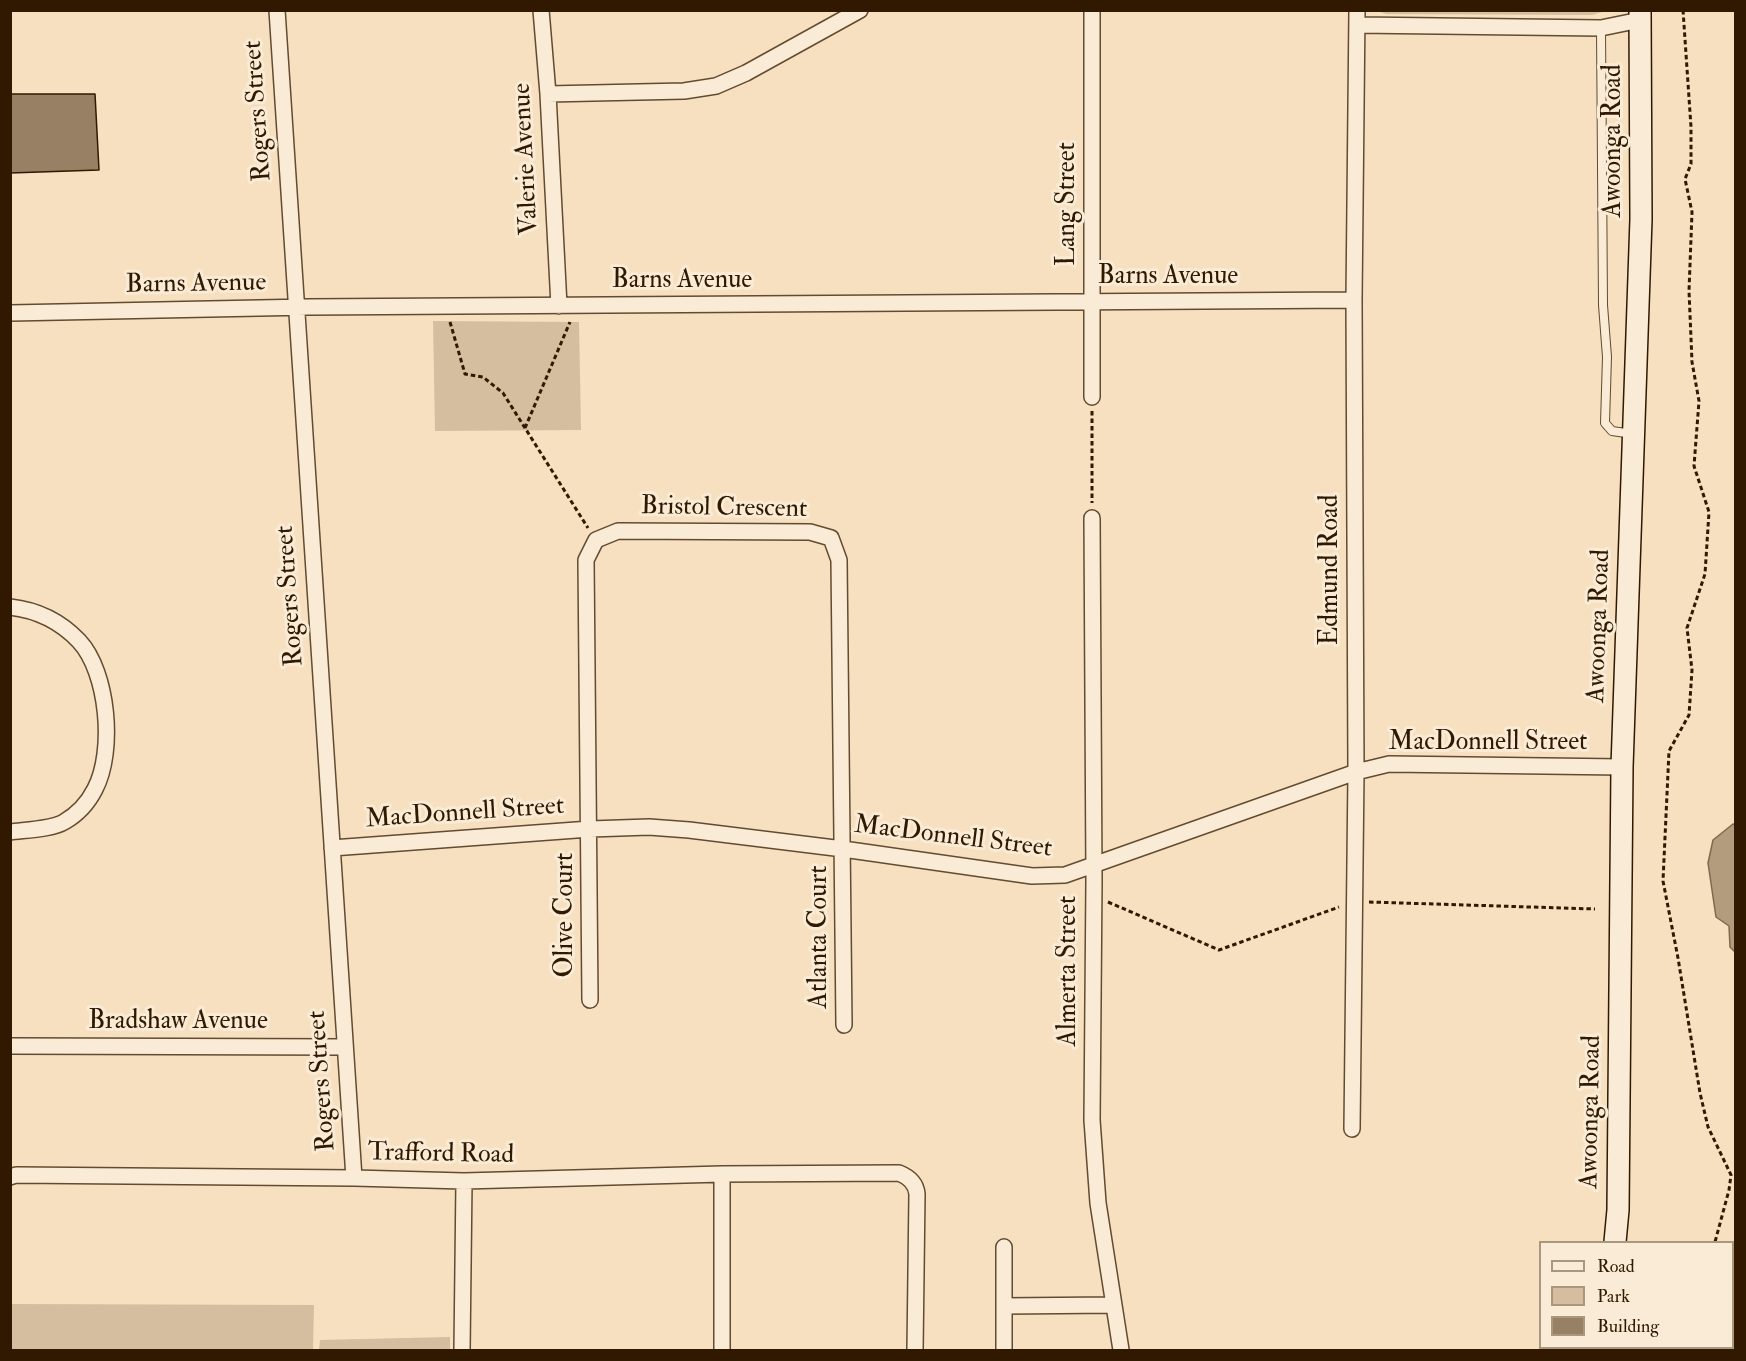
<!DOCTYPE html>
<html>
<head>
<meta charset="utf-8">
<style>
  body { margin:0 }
  #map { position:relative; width:1746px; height:1361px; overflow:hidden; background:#f6e0bf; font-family:"IM FELL Double Pica",serif }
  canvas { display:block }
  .frame { position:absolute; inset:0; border:12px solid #301900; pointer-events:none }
  .legend { position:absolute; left:1539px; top:1241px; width:195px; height:108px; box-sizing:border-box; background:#f9ebd5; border:2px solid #a99780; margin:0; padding:8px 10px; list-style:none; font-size:18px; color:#301900 }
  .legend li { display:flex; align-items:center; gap:12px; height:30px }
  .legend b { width:30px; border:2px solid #a99780 }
</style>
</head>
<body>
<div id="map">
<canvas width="1746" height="1361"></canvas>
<div class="frame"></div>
<ul class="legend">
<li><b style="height:8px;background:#f9ebd5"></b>Road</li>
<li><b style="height:16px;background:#d4be9f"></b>Park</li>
<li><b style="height:16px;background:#978063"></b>Building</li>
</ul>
</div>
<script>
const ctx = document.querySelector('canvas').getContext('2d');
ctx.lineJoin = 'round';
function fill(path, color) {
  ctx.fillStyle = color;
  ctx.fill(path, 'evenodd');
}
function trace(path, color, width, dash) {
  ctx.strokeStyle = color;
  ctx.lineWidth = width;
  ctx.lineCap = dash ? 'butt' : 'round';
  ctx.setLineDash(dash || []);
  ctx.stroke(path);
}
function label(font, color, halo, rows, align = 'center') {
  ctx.font = font + ' "IM FELL Double Pica",serif';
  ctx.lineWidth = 6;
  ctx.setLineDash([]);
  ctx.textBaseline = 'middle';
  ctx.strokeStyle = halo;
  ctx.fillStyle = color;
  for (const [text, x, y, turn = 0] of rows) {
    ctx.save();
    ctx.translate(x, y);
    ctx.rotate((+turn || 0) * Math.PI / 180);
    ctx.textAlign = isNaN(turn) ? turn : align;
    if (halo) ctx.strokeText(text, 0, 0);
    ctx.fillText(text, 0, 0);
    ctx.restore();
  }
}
const green = new Path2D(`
  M1377,11H1606L1592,15L1386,14Z
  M433,321L579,322L581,430L435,431Z
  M11,1304L314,1305L313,1350H11Z
  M450,1337V1350H319L320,1340Z`);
const water = new Path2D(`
  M1733,824L1736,825L1735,952L1730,947L1729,926L1716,917L1708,863L1713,840Z`);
const building = new Path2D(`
  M10,94H95L99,170L10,173Z`);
const path = new Path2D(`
  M1683,10L1691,127V164L1685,179L1692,212L1689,291L1692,362L1699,401L1694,466L1709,512L1705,574L1687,628L1692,670L1689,715L1669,751L1663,881L1678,958L1700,1093L1708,1127L1731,1175L1729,1190L1715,1242
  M450,322L465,374L483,377L503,393L588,528
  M1092,411V503
  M525,428L570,322
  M1108,902L1219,950L1339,907
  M1369,902L1595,909
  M1717,1348V1350`);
const lane = new Path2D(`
  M1601,28L1603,305L1607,357L1605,423L1612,431L1633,434`);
const street = new Path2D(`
  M277,10L354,1178
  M541,10L548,94L559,306
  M1357,25L1601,28L1640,20
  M548,94L684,91L716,86L746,73L860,10
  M10,313L309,307L1354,300
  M1092,397V10
  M1092,518L1094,880L1092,1120L1098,1203L1121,1350
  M10,607C37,610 60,621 79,641C108,672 115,751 95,789C88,803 78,814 64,822C53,829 24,830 10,832
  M332,848L590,829L649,827L689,830L843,849L1032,876L1065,875L1356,772L1389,764L1622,767
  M590,1000L586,560L596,540L618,531L810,532L831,538L839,560L844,1025
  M10,1046L345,1047
  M1352,1129L1356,772L1354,300L1357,10
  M10,1177L16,1175L354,1178L464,1181L722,1174L899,1173C909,1177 916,1183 917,1194L915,1350
  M1004,1306L1114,1305
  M462,1350L464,1181
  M722,1350V1174
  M1004,1350V1247`);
const secondary = new Path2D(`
  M1615,1242L1618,1210L1622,767L1641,219L1640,10
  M1607,1350V1348`);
const streetNames = [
  ["Rogers Street",259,111,-94],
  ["Awoonga Road",1614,141,-90],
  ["Valerie Avenue",527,159,-93],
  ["Lang Street",1068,204,-90],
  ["Barns Avenue",1168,277],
  ["Barns Avenue",682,281],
  ["Barns Avenue",196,285,-1],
  ["Bristol Crescent",724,509,1],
  ["Edmund Road",1331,570,-90],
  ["Rogers Street",291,596,-94],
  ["Awoonga Road",1600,626,-88],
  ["MacDonnell Street",1488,743],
  ["MacDonnell Street",465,814,-4],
  ["MacDonnell Street",953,838,7],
  ["Olive Court",566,915,-90],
  ["Atlanta Court",820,937,-90],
  ["Almerta Street",1069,971,-90],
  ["Bradshaw Avenue",178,1022],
  ["Rogers Street",323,1081,-94],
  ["Awoonga Road",1592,1112,-89],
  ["Trafford Road",441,1155,1]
];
fill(green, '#d4be9f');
fill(water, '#b39c7e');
trace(water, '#7f684c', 1.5);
fill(building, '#978063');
trace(building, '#301900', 1.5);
trace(lane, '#624b30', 10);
trace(street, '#624b30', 18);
trace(secondary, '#301900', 24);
trace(path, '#301900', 3, [4.5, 3]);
trace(lane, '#f9ebd5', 8);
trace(street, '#f9ebd5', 15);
trace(secondary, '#f9ebd5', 21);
label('26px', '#301900', '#f9ebd5', streetNames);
</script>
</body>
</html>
